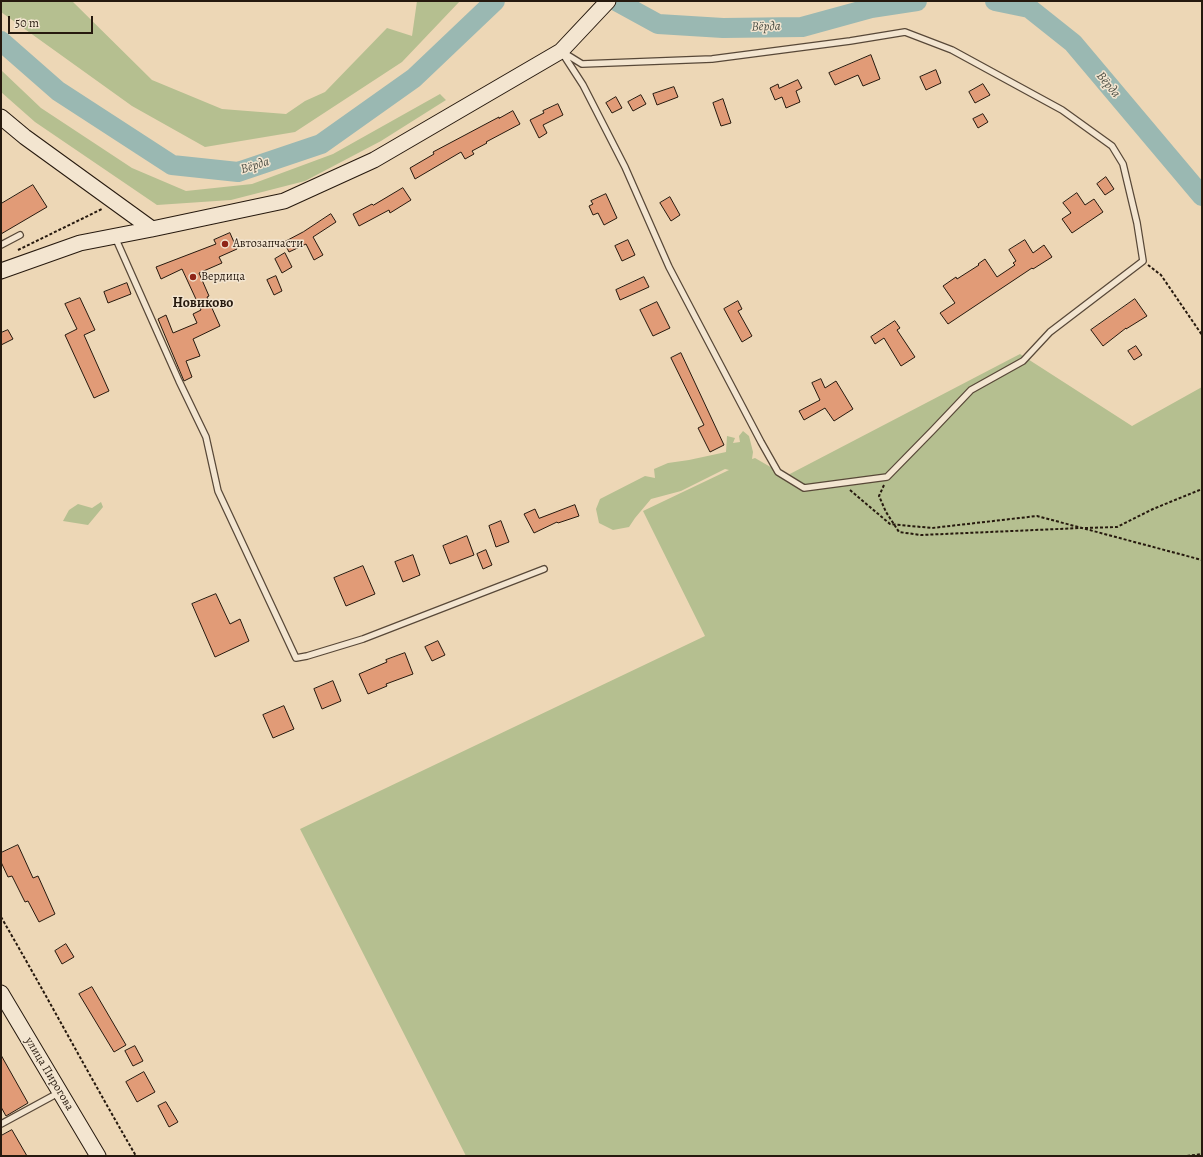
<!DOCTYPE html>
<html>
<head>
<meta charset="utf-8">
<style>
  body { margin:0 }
  #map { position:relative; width:1203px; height:1157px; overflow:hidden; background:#edd7b6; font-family:Alegreya,serif }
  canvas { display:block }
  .frame { position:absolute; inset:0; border:2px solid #26190e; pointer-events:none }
  .scale { position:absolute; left:8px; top:16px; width:85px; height:18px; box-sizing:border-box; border:2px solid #26190e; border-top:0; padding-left:5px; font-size:12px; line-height:14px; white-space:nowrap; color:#26190e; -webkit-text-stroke:3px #f3e5d0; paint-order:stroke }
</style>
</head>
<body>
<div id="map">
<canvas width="1203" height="1157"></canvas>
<div class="frame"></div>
<div class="scale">50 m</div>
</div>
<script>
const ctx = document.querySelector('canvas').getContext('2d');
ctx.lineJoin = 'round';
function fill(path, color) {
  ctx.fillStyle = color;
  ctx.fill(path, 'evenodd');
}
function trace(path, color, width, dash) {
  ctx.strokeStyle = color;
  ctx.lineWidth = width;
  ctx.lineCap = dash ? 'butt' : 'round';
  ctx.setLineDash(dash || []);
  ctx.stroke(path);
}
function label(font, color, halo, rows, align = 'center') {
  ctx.font = font + ' Alegreya,serif';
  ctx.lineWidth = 3;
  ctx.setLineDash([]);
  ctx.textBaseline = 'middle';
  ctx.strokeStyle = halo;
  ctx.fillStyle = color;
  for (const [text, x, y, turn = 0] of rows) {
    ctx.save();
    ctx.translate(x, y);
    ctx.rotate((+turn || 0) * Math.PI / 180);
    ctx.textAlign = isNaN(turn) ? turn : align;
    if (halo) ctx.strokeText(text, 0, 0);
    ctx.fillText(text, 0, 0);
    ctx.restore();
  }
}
const green = new Path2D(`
  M1,1H72L152,80L222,109L286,114L305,101L325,92L387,28L412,36L417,1H460L402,62L295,132L205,147L132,106L1,12Z
  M1,70L41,108L132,168L186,191L252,184L333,154L440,94L446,100L381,141L305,181L231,200L157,205L35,122L1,92Z
  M1020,354L1132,426L1202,387V1156H466L300,829L705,636L643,511L729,470L725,469L681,491L651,499L635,518L629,527L613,530L599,523L596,509L600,499L645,476L655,478L654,469L668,463L689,460L726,452L727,436L735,438L733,443L740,442L739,436L743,431L749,436L753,452L752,459L755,458L786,476Z
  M101,502L103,507L88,525L63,521L69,510L78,504L92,508Z`);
const river = new Path2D(`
  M616,1L658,24L723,28L802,27L871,8L917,1
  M995,1L1029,8L1073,43L1202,196
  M1,41L58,91L172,165L238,172L321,144L414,78L495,1`);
const building = new Path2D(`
  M871,55L880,79L863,86L858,75L835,85L829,73Z
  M936,70L941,83L926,90L920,77Z
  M798,80L802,88L796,91L800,102L786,108L782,97L775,100L770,88L778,84L779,88Z
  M983,84L990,95L975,103L969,92Z
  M674,87L678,97L657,105L653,94Z
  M641,95L646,104L633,111L628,102Z
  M616,97L622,108L612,113L606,103Z
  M723,99L731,123L721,126L713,103Z
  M558,104L563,115L543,125L547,133L539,138L530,120L544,113L543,111Z
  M513,111L520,124L486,142L487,143L472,151L474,154L465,159L461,152L415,179L410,168L434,154L433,152L499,117V118Z
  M983,114L988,122L978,128L973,119Z
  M1106,177L1114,189L1105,195L1097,184Z
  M33,185L47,207L1,234V204Z
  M403,188L411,200L390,213L389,210L359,226L353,214L372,204L373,205Z
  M1077,193L1085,205L1094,199L1103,212L1072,233L1062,219L1071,213L1063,203Z
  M606,194L617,218L604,225L598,213L593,215L589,206L593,204L591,201Z
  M670,197L680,215L671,221L660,203Z
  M331,214L336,222L313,237L323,255L314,260L306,244L289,252L284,242L303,232Z
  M230,233L237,249L219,257L222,263L199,273L209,296L207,297L220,326L193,339L200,356L186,361L192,377L184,381L158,319L166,315L173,333L197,323L193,314L201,310L182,269L161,279L156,267L216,244L214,240Z
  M628,240L635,255L622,261L615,246Z
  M1025,240L1033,253L1044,245L1052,257L1033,269L1032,268L948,324L940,313L955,303L943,286L956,277L957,279L979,265L978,264L985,259L997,277L1015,265L1013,263L1016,261L1009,250Z
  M285,253L292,267L282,273L275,259Z
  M276,276L282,291L274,295L267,280Z
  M644,277L649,287L620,300L616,290Z
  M127,283L131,294L108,303L104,292Z
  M80,298L95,330L84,335L109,391L94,398L65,335L77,329L65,304Z
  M1135,299L1147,316L1126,329V328L1103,346L1091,330Z
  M738,301L742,309L738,311L752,336L742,342L724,309Z
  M657,302L670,328L653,336L640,310Z
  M895,321L900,328L897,330L915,357L901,366L884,338L875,344L871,337Z
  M8,330L13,339L1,345V333Z
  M1136,346L1142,355L1134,360L1128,351Z
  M681,353L724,445L710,452L698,428L704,425L671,358Z
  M821,379L825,388L836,381L853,409L834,421L825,408L804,420L799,411L820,400L812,383Z
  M575,505L579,516L558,523L557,522L534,533L524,514L535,509L539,518Z
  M501,521L509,542L496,547L489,526Z
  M467,536L474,555L450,564L443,546Z
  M486,550L492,565L483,569L477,554Z
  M413,555L420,575L403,582L395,562Z
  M363,566L375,594L346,606L334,578Z
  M216,594L230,624L240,619L249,641L215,657L192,604Z
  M438,641L445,655L432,661L425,647Z
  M405,653L413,674L386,684L387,686L368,694L359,674L387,662L386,660Z
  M333,681L341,701L322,709L314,689Z
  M284,706L294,729L273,738L263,715Z
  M18,845L33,878L38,876L55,914L39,922L28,901L25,902L12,876L8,877L1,862V853Z
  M66,944L74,957L62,964L55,951Z
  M92,987L126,1045L114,1052L79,994Z
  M135,1046L143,1061L133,1066L125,1051Z
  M1,1055L28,1103L6,1116L1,1107Z
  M144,1072L155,1092L137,1102L126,1082Z
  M166,1102L178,1122L169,1127L158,1106Z
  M12,1130L27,1156H1V1136Z`);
const path = new Path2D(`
  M18,250L102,209
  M1148,265L1161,275L1202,335
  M884,485L879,496L886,512L899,532L921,535L1081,528
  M850,490L890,524L932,528L1037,516L1202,560
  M1085,528L1117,527L1153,509L1202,489
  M1,917C47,996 90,1077 136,1156
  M1187,1156L1202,1154`);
const lane = new Path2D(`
  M905,32L952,50L1062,110L1112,146L1123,164L1137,223L1143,261L1050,332L1023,361L971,390L933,430L887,477L804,488L778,472L761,442L669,267L625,167L583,85L561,51L582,64L712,59L850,41Z
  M115,237L179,381L206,437L218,491L296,658L307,656L363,639L544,569
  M1,245L20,235
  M1,1124L60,1092`);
const secondary = new Path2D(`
  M1,117L25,137L152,229L284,201L374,160L561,51L608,1
  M1,271L80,243L152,229
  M1,993L98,1156`);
const markers = [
  [225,244,4,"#8f2418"],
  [193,277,4,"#8f2418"]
];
const poiNames = [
  ["Автозапчасти",233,244],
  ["Вердица",201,277]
];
const streetNames = [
  ["улица Пирогова",49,1074,59]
];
const waterNames = [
  ["Вёрда",766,27,-1],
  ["Вёрда",1108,85,50],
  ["Вёрда",255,166,-17]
];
const quarterNames = [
  ["Новиково",203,304]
];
fill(green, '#b5bf90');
trace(river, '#9ab8b2', 20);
fill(building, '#e19b77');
trace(building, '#26190e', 1);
trace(lane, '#584838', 8);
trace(secondary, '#26190e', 17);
trace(path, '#26190e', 2, [3, 2]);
trace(lane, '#f3e5d0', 5.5);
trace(secondary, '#f3e5d0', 15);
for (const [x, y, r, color] of markers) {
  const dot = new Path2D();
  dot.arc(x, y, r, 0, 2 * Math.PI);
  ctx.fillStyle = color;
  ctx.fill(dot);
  trace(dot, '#f3e5d0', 1.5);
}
label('12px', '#26190e', '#f3e5d0', poiNames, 'left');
label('12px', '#26190e', '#f3e5d0', streetNames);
label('italic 13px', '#4f5147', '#f3e5d0', waterNames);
label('bold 14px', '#26190e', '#f3e5d0', quarterNames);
</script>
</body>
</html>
